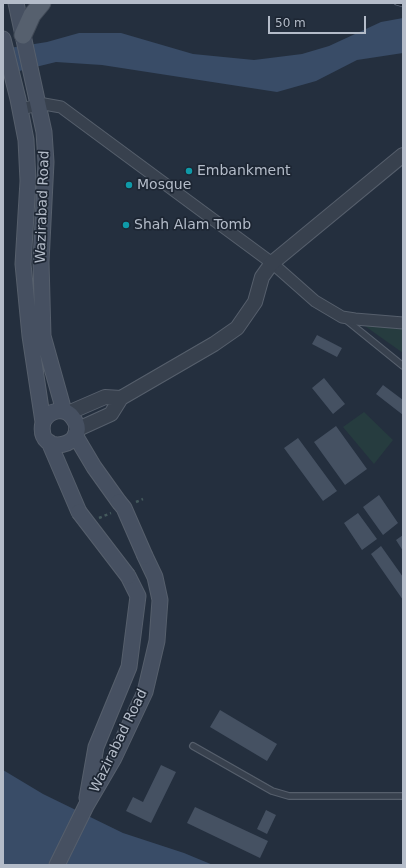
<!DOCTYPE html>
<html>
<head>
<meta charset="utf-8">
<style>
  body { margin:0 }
  #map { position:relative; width:406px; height:868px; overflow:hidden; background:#242f3e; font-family:"DejaVu Sans",sans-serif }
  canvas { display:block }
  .frame { position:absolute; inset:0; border:4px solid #b4bcc9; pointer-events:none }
  .scale { position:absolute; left:268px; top:16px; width:98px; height:18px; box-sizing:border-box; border:2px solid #b4bcc9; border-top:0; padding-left:5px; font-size:12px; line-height:14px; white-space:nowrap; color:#b4bcc9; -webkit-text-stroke:3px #1d2633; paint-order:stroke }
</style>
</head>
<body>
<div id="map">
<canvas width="406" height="868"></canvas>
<div class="frame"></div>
<div class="scale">50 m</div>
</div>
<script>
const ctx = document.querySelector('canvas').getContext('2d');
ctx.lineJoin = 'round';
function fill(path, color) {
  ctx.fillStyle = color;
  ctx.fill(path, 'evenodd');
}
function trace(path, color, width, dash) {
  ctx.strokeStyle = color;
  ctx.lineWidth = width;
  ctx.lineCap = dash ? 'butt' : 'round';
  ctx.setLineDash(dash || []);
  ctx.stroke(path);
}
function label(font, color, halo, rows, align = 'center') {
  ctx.font = font + ' "DejaVu Sans",sans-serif';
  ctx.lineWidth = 3.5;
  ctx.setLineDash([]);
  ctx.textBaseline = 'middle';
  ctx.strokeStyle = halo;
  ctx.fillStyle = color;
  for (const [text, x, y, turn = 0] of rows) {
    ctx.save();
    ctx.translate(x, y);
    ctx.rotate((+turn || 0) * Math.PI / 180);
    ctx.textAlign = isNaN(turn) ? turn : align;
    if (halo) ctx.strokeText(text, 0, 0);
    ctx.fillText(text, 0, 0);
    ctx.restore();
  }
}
const green = new Path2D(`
  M355,319L403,327V353Z
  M364,412L393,440L374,464L343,427Z`);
const water = new Path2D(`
  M403,18V53L357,60L316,81L277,92L102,65L56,62L3,75V49L47,42L79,33H121L193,54L254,60L302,54L329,46L381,22Z
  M3,770L43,794L123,833L184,853L213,865H3Z`);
const building = new Path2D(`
  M317,335L342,348L337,357L312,344Z
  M324,378L345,404L333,414L312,388Z
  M383,385L403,400V415L376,394Z
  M336,426L367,469L345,485L314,442Z
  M298,438L337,491L323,501L284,448Z
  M379,495L398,523L383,535L363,507Z
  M358,513L377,539L362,550L344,523Z
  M403,535V551L396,540Z
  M381,546L403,577V600L371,554Z
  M220,710L277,744L267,761L210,727Z
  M161,765L176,772L151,823L126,811L133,797L143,802Z
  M195,807L268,841L260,858L187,823Z
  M266,810L276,815L267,834L257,829Z`);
const path = new Path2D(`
  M136,502L143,499
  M99,518L111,513`);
const service = new Path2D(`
  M345,319L403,366
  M193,746L272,791L289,796H403`);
const minor = new Path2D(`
  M20,109L44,104L61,107L272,263L315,301L342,317L355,319L403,323`);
const tertiary = new Path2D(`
  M68,413L105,397L121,398
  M76,430L111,414L121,398L214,344L237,328L255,302L262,277L272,263L403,155`);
const secondary = new Path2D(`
  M16,3L44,132L46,162L41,262L43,336L64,411
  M3,39L18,99L26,140L28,181L23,264L30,336L43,422C35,460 93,445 73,418C65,406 49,410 43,422
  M75,435L94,467L119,502
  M49,442L79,512
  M87,798L96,747L129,667L138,596L128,576
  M57,865L86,806L114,758L145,692L157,641L160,600L155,577L145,556`);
const primary = new Path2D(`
  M23,35L32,15L42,3`);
const rail = new Path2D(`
  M396,3L403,5`);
const secondaryBridge = new Path2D(`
  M119,502L124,508L145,556
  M79,512L128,576`);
const markers = [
  [189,171,4,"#0f9aa8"],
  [129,185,4,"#0f9aa8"],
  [126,225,4,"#0f9aa8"]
];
const poiNames = [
  ["Embankment",197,171],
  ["Mosque",137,185],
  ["Shah Alam Tomb",134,225]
];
const streetNames = [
  ["Wazirabad Road",43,207,-88],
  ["Wazirabad Road",119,741,-64]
];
fill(green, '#263c3f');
fill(water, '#394c67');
fill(building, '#455162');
trace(service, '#565f6c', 8);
trace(minor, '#565f6c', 13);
trace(tertiary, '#565f6c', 16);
trace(secondary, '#565f6c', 17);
trace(primary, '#414a57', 19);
trace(path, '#44595c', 2.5, [3, 3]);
trace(service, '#38414e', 5.5);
trace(minor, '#38414e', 11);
trace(tertiary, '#38414e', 14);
trace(secondary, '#465061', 15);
trace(primary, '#56606e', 17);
trace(rail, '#5a6575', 4.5);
trace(rail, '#1d2633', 3, [9]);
trace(secondaryBridge, '#565f6c', 17, []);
trace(secondaryBridge, '#465061', 15);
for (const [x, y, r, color] of markers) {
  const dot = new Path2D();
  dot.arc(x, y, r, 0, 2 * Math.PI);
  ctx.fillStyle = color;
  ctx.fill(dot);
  trace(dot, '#1d2633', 1.5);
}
label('14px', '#b4bcc9', '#1d2633', poiNames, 'left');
label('14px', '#b4bcc9', '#1d2633', streetNames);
</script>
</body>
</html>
